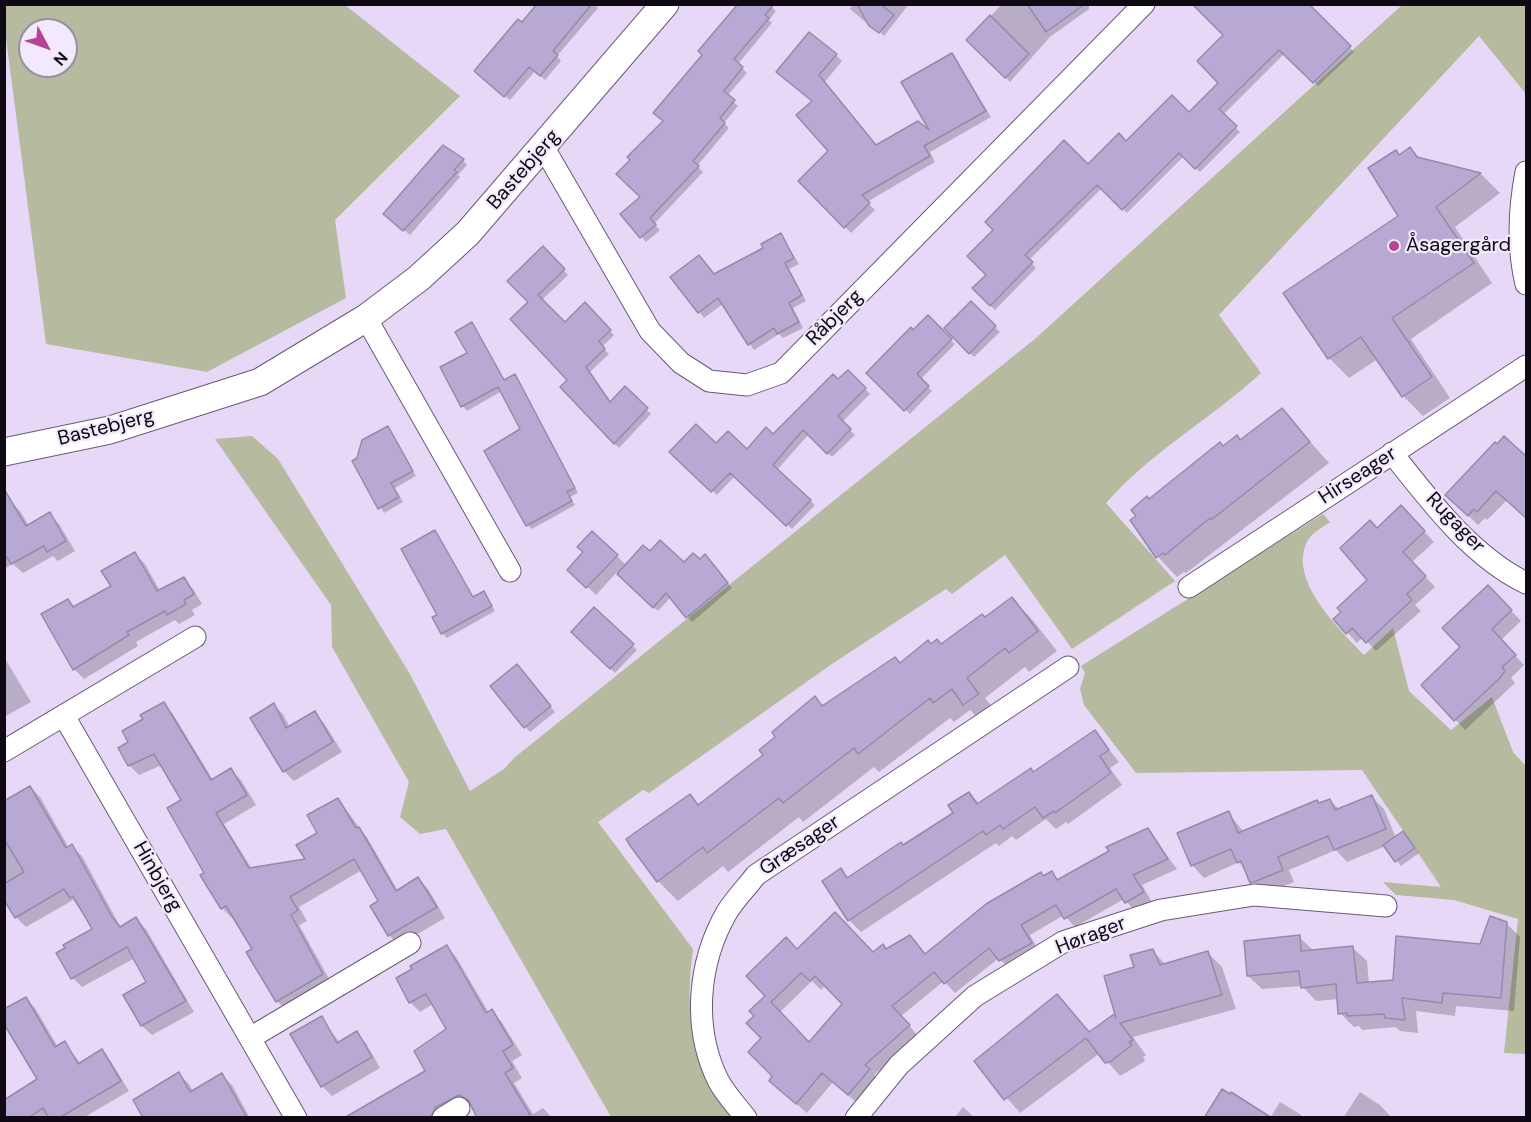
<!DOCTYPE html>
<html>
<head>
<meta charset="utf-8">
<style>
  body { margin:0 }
  #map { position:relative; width:1531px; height:1122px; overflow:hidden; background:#e8d8f8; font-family:"DM Sans",sans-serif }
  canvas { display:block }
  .frame { position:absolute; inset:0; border:6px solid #0f0914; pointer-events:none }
  .north { position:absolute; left:18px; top:18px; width:60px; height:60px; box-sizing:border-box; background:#f2e9fc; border:2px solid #978f9f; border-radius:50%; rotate:131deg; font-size:16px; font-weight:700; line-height:24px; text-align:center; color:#0f0914 }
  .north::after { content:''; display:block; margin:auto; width:21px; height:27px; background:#b94196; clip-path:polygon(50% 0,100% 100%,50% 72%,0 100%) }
</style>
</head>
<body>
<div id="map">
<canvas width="1531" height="1122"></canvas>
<div class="frame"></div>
<div class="north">N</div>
</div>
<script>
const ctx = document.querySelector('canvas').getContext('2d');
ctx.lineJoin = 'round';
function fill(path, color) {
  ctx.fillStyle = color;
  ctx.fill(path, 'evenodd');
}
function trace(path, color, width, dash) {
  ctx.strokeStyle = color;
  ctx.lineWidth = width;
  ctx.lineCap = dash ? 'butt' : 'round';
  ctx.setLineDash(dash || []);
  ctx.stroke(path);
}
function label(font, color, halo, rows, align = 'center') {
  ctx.font = font + ' "DM Sans",sans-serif';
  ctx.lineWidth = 4.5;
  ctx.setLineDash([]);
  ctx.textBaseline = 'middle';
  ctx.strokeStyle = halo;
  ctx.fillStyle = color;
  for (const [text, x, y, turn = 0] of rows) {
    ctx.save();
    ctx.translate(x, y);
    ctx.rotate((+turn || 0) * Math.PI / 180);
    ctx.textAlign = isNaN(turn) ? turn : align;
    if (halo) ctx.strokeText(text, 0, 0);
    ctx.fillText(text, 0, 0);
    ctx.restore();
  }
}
const green = new Path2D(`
  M4,5H345L460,96L335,220L346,298L207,372L46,344L5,31ZM30,30H66V66H30Z
  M1402,5H1526V94L1479,36L1219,315L1261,373C1212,418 1151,452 1106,503L1175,581L1072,649L1005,555L952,594L946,589L832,664L649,793L643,790L598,822L693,949C685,1008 689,1072 733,1117H611L446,829L420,834L400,817L409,782L332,647L331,605L215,439L252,436L278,459L410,674L470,791L504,769L514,758L1036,338Z
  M1323,514L1330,522C1323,527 1312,533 1308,540C1286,579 1340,630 1364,655L1393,628L1409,691L1451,730L1492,697L1513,752L1526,766V1054L1504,1053L1518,919L1454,900L1396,895L1383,882L1441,887L1362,770L1136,773L1084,705L1080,689L1085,673L1081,666Z`);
const shadow = new Path2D(`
  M539,4H595L598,8L557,56L561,61L545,80L535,71L510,100L481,76Z
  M769,4L776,11L769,20L772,23L738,64L747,73L727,96L738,106L724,123L729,128L697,166L703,172L654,224L660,230L646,242L622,214L643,198L664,121Z
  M853,4H909L884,36L871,23L869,25L850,9Z
  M1002,4H1089V9L1050,37L1010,82L968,40Z
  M1307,4L1354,52L1318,86L1285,53L1223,115L1240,132L1200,172L1184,156L1127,213L1102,188L1029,260L1036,268L995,310L974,288L1088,166L1126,143L1189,114Z
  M836,55L842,61L824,83L877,147L934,136L952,55L991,117L930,152L935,162L867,202L875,210L851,233L800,181L830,151L813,101L785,78Z
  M1410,149L1421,159L1481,174L1500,193L1455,227L1492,283L1411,339L1450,398L1423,416L1403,396L1378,359L1349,378L1329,358L1285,293L1400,217V156Z
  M463,160L467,165L458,175L460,177L410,235L390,218Z
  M781,235L799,264L789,269L806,301L793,308L803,328L783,338L779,334L754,350L723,304L704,318L672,277L714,275L765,249Z
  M543,248L568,275L542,300L565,324L585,305L614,335L602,347L609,354L590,372L611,403L625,389L651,414L619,448L593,422L530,302Z
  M971,303L1000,332L974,357L946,328Z
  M928,317L955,344L920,380L932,391L910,414L868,373Z
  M472,324L505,381L514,376L519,381L578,493L570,497L575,505L532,529L528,525L522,429L502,391L467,411L463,406Z
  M848,372L870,394L842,422L855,435L832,457L809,434L777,470L815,505L792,529L735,476L717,495L672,452L716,445L747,452L773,436Z
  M1282,410L1329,463L1186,573L1184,572L1177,577L1145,543L1148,540L1149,501L1223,448L1241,441Z
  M388,428L416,476L395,488L403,502L384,513L354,462Z
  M1526,459L1507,500L1487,520L1485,518L1478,525L1447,495Z
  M10,501L20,511L29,526L49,514L59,524L75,551L58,561L53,556L23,573L13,564L4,569V504Z
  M1411,517L1434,542L1412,562L1435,587L1415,605L1421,611L1376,651L1363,637L1357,643L1335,619L1369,580L1377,530Z
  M434,532L474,598L484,593L495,611L447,638L442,633L439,615Z
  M650,553L684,564L710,561L732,588L692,622L671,597L658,611L617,572L596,595L569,570L617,556L626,565Z
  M135,554L145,564L160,591L184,579L193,589L202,604L192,610L195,615L179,624L175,620L136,642L138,646L84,679L74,669L68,600L75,608L113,587Z
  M1498,597L1521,621L1501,640L1524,665L1511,678L1515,683L1465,730L1423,685L1462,647Z
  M1012,599L1031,618L1057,651L1029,672L1025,667L985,698L998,715L984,724L970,710L954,722L950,718L879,772L874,767L803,822L799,817L728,872L723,866L678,901L658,881L628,840L689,796L699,806L765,756L777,738L815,698L824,707L931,645H941L985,619Z
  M594,609L637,650L615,673L573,632Z
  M4,657L31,702L4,717Z
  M522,671L555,712L530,732L492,687Z
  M163,704L173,714L213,780L231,770L241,780L256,805L224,824L252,869L307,860L338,799L368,839L398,891L418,879L428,889L445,918L399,945L389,935L380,901L362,870L299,907L307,921L299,925L332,984L287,1011L277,1001L254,950L234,916L232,918L222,908L206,874L183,801L162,765L139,775L129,765L131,742L145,720Z
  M274,705L283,714L290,728L314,713L324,723L342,752L294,781L284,771L252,718Z
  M1095,732L1119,762L1110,768L1122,785L1068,824L1066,822L1056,829L1046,819L1016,840L1012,836L999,846L996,843L861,932L849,920L841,870L849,878L955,813L969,793L980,804L1034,773Z
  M30,787L40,797L69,848L72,846L82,856L121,928L136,919L146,929L194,1012L152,1035L142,1026L125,995L148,982L135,958L82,987L73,978L94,930L73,900L26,927L16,917L4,897V802Z
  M1372,797L1384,809L1396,838L1403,833L1419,853L1401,866L1386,846L1347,862L1336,850L1289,870L1294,882L1264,894L1239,862L1204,878L1192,865L1228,813L1244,832L1330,800L1340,810Z
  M1147,830L1177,869L1142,885L1152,902L1136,912L1124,899L1075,927L1064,915L1030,935L1040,953L1010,970L999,958L955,993L944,981L901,1016L918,1036L874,1075L879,1080L858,1104L833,1082L807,1113L780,1090L756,1016L797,950L873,954L910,937L926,955L1052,873L1060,881ZM812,981L821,990L825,985L844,1003L810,1044L780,1012Z
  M1506,923L1520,937L1514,1011L1456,1006L1455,1016L1416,1011L1418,1033L1400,1031L1396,1027L1362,1030L1359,1026L1354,1027L1340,1013L1339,999L1316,1001L1302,986L1262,989L1248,976L1299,937L1313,950L1353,948L1367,961L1369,984L1394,981L1481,945Z
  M447,947L456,957L489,1013L491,1011L501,1021L522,1055L512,1061L522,1078L514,1083L533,1114L543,1108L552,1118H487L472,1106H462L445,1117L347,1118L427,1071L448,1030L433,1004L420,1012L410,1002L398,978Z
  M1152,950L1166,965L1207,952L1222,967L1236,1009L1133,1037L1146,1055L1143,1057L1145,1061L1120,1076L1100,1053L1020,1113L976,1062L1057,996L1091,1033L1119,1022L1136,968Z
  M26,999L35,1008L58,1047L65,1043L81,1064L101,1051L110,1060L129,1091L83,1118H4V1100L39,1080Z
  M321,1018L340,1043L356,1033L366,1043L380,1068L332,1096L322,1086Z
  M179,1074L189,1084L207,1116L205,1118Z
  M222,1075L232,1085L250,1118H224Z
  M1360,1092L1380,1105L1392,1118H1343Z
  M1280,1102L1300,1114L1303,1118H1270Z
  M963,1107L975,1118H954Z`);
const building = new Path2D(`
  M537,4H592L553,51L558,55L540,76L529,67L504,97L474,71L518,19L522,22Z
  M738,4H774L765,15L769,18L734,59L743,67L724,91L735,100L720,118L725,123L693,161L699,166L650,218L656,225L640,238L620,214L640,197L616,174L630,160L627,157L663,121L653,113L702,55L698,51Z
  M857,4H880L894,15L879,33L869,26Z
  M1027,4H1085L1046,32Z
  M1192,4H1309L1351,46L1313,83L1279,50L1219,109L1237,126L1195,169L1179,153L1122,210L1097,185L1025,255L1033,262L990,306L972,288L986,275L967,256L993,230L985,222L1064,140L1088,164L1119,133L1126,141L1172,95L1189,112L1218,83L1197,61L1223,35Z
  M990,15L1029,54L1005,78L966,40Z
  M809,32L837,54L819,75L876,145L918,121L929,130L901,82L952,53L986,111L924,146L930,156L862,195L870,203L844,228L798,181L828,151L796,115L812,101L776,72Z
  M443,145L464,159L454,170L457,172L403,231L383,214Z
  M1410,147L1417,157L1481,173L1436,207L1474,263L1392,318L1432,377L1402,397L1361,337L1328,359L1283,293L1398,216L1368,168L1396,150L1399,155Z
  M781,233L794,258L785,263L802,295L789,303L799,322L777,334L774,328L748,345L718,298L698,313L670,277L699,255L714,274L763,248L761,244Z
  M543,246L565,269L538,295L565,322L585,302L611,330L599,341L605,349L586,367L610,402L625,386L648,408L614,444L560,387L567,380L510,319L528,302L507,281Z
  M971,301L996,326L969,354L944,328Z
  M928,315L952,339L917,374L929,386L904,411L866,373L911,327L913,330Z
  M472,322L504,380L515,374L575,488L567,492L572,501L526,526L484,451L520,429L498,387L461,407L440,367L467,353L455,332Z
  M848,370L866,388L838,416L851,429L827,454L803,430L773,465L811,500L786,526L730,473L711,492L669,452L696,424L716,443L728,431L747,449L766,427L773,434L833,374L838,379Z
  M1282,408L1310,442L1211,520L1210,518L1165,555L1163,553L1156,558L1130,520L1136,516L1131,510L1147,496L1149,499L1220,442L1223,446L1237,435L1240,440Z
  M388,426L413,471L391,483L399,497L378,509L352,461L357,458L362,440Z
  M1504,436L1527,457V519L1496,491L1477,512L1474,509L1468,516L1445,495L1495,442L1497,444Z
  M4,489L26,526L50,512L66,541L47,552L44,546L11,564L4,553Z
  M1401,505L1425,531L1403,552L1426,576L1407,594L1412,600L1366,643L1352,628L1346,634L1333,619L1341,612L1337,608L1367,580L1340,548L1370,520L1377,528Z
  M435,530L473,597L484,591L492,606L441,634L432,617L437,615L401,549Z
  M592,531L618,555L586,588L567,570L583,552L577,547Z
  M660,540L684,562L693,553L700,559L705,554L728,583L686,618L666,593L653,608L617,574L643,545L650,551Z
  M135,552L157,591L184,577L194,594L184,600L186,604L167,615L165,611L127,632L129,635L73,670L41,614L68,599L73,607L111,586L101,571Z
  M1488,585L1512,610L1492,629L1516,655L1502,667L1505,671L1499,679L1454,721L1421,685L1460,647L1442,628Z
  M1012,597L1038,631L1009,653L1005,648L967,678L979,694L963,705L952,689L933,703L930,698L858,754L854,748L783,803L779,798L707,853L703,847L657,882L631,847L626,839L690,794L698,805L763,755L759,750L775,737L772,732L815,696L822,706L895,657L900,663L928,640L931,644L937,639L941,644L982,614L985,617Z
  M594,607L634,644L610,669L571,632Z
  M517,664L551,706L524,728L490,686Z
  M164,702L211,780L231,768L247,795L216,813L249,868L305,859L296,845L317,833L307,815L338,798L356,828L359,827L396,891L418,877L437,907L388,936L370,906L378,901L354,859L290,897L298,910L291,915L323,974L276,1002L246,952L252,949L226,906L221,909L208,888L200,875L204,873L167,808L181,800L154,754L128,766L118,748L128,742L122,731L143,719L140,715Z
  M274,703L286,728L315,711L333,742L283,772L250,718Z
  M1095,730L1109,750L1100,756L1111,773L1055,813L1054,811L1043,818L1035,807L1003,829L1000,825L986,835L983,831L848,921L822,881L841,868L847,878L901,842L903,845L953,813L948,805L969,792L977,804L1031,768L1033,772Z
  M30,786L66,848L72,844L112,917L120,927L136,917L186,1001L141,1026L123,995L146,982L127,947L71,979L56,953L65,948L63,945L92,929L73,896L70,898L64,889L15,918L4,900V884L24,872L4,839V801Z
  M1372,795L1386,829L1334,850L1328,836L1278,857L1283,870L1254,882L1250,883L1241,861L1237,863L1231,849L1191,866L1177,833L1229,811L1238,833L1317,800L1319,803L1330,799L1335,810Z
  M1148,828L1168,859L1133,875L1144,892L1125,903L1116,889L1064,919L1056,905L1021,925L1032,943L999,961L989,948L944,984L934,972L892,1006L910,1025L865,1065L870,1069L848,1095L822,1073L796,1104L769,1081L772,1076L748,1052L761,1038L746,1023L754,1016L749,1011L765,996L746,976L786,937L797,949L835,912L873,952L883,944L886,949L910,935L925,954L986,904L1041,872L1043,876L1052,871L1057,880L1109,851L1106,847ZM801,973L810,981L815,976L842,1004L809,1042L771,1002Z
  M1403,831L1415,848L1395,862L1383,845Z
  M1490,916L1507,922L1501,998L1443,993L1442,1003L1402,998L1405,1020L1385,1018L1384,1014L1347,1016V1013L1338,1014L1336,984L1301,988L1299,971L1247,976L1244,941L1300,935L1301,951L1353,946L1357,983L1393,980L1396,936L1480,944Z
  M447,945L486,1013L492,1009L513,1045L503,1051L513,1068L505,1073L532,1118H477L469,1101L459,1095L436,1107L430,1118H344L425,1071L414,1051L446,1029L426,994L409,1003L396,978L412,969L410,966Z
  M1153,949L1160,965L1208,951L1222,995L1120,1023L1133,1040L1129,1042L1132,1045L1110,1062L1105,1063L1086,1038L1004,1100L974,1061L1057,994L1089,1032L1114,1014L1116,1018L1104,976L1134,967L1130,955Z
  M26,997L55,1047L65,1041L78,1064L102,1049L121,1081L59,1118H49L43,1108L28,1118H4V1100L37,1079L4,1024V1009Z
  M322,1016L337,1043L357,1031L372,1057L321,1087L290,1034Z
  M179,1072L190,1092L222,1073L247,1118H143L133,1100Z
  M1222,1089L1230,1094L1231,1092L1272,1118H1204Z`);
const minor = new Path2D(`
  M544,148L650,331L681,363L709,381L747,385L781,373L1144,4
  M1526,172C1519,209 1517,247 1526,284
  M366,318L510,571
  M1392,453C1430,501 1471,556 1526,583
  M1189,587L1526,366
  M64,716L296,1118
  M4,751L195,637
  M250,1038L410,943
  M443,1118L459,1108
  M746,1118C737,1106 725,1094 718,1080C692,1027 698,962 727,912C735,899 747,887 756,875L1068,667
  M856,1118L899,1065L975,996L1063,942L1161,910L1254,895L1386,906`);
const tertiary = new Path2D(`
  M4,452L110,430L260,382L366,318L419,278L468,233L665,4`);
const markers = [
  [1394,246,6,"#b94196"]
];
const streetNames = [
  ["Bastebjerg",524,170,-49],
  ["Råbjerg",835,318,-45],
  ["Bastebjerg",106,428,-14],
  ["Hirseager",1358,476,-33],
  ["Rugager",1455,523,46],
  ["Græsager",800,846,-34],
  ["Hinbjerg",157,877,60],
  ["Hørager",1091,936,-21]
];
const poiNames = [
  ["Åsagergård",1406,246]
];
fill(green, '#b6ba9f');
fill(shadow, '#0003');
fill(building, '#b8a9d4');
trace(building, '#958aa8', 1.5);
trace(minor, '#685b76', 23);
trace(tertiary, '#685b76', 29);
trace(minor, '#fff', 21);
trace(tertiary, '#fff', 27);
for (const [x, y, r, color] of markers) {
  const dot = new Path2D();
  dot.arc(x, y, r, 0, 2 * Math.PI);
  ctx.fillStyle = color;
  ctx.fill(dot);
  trace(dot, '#f2e9fc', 2);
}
label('20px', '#0f0914', '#f2e9fc', streetNames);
label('20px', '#0f0914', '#f2e9fc', poiNames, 'left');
</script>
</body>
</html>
